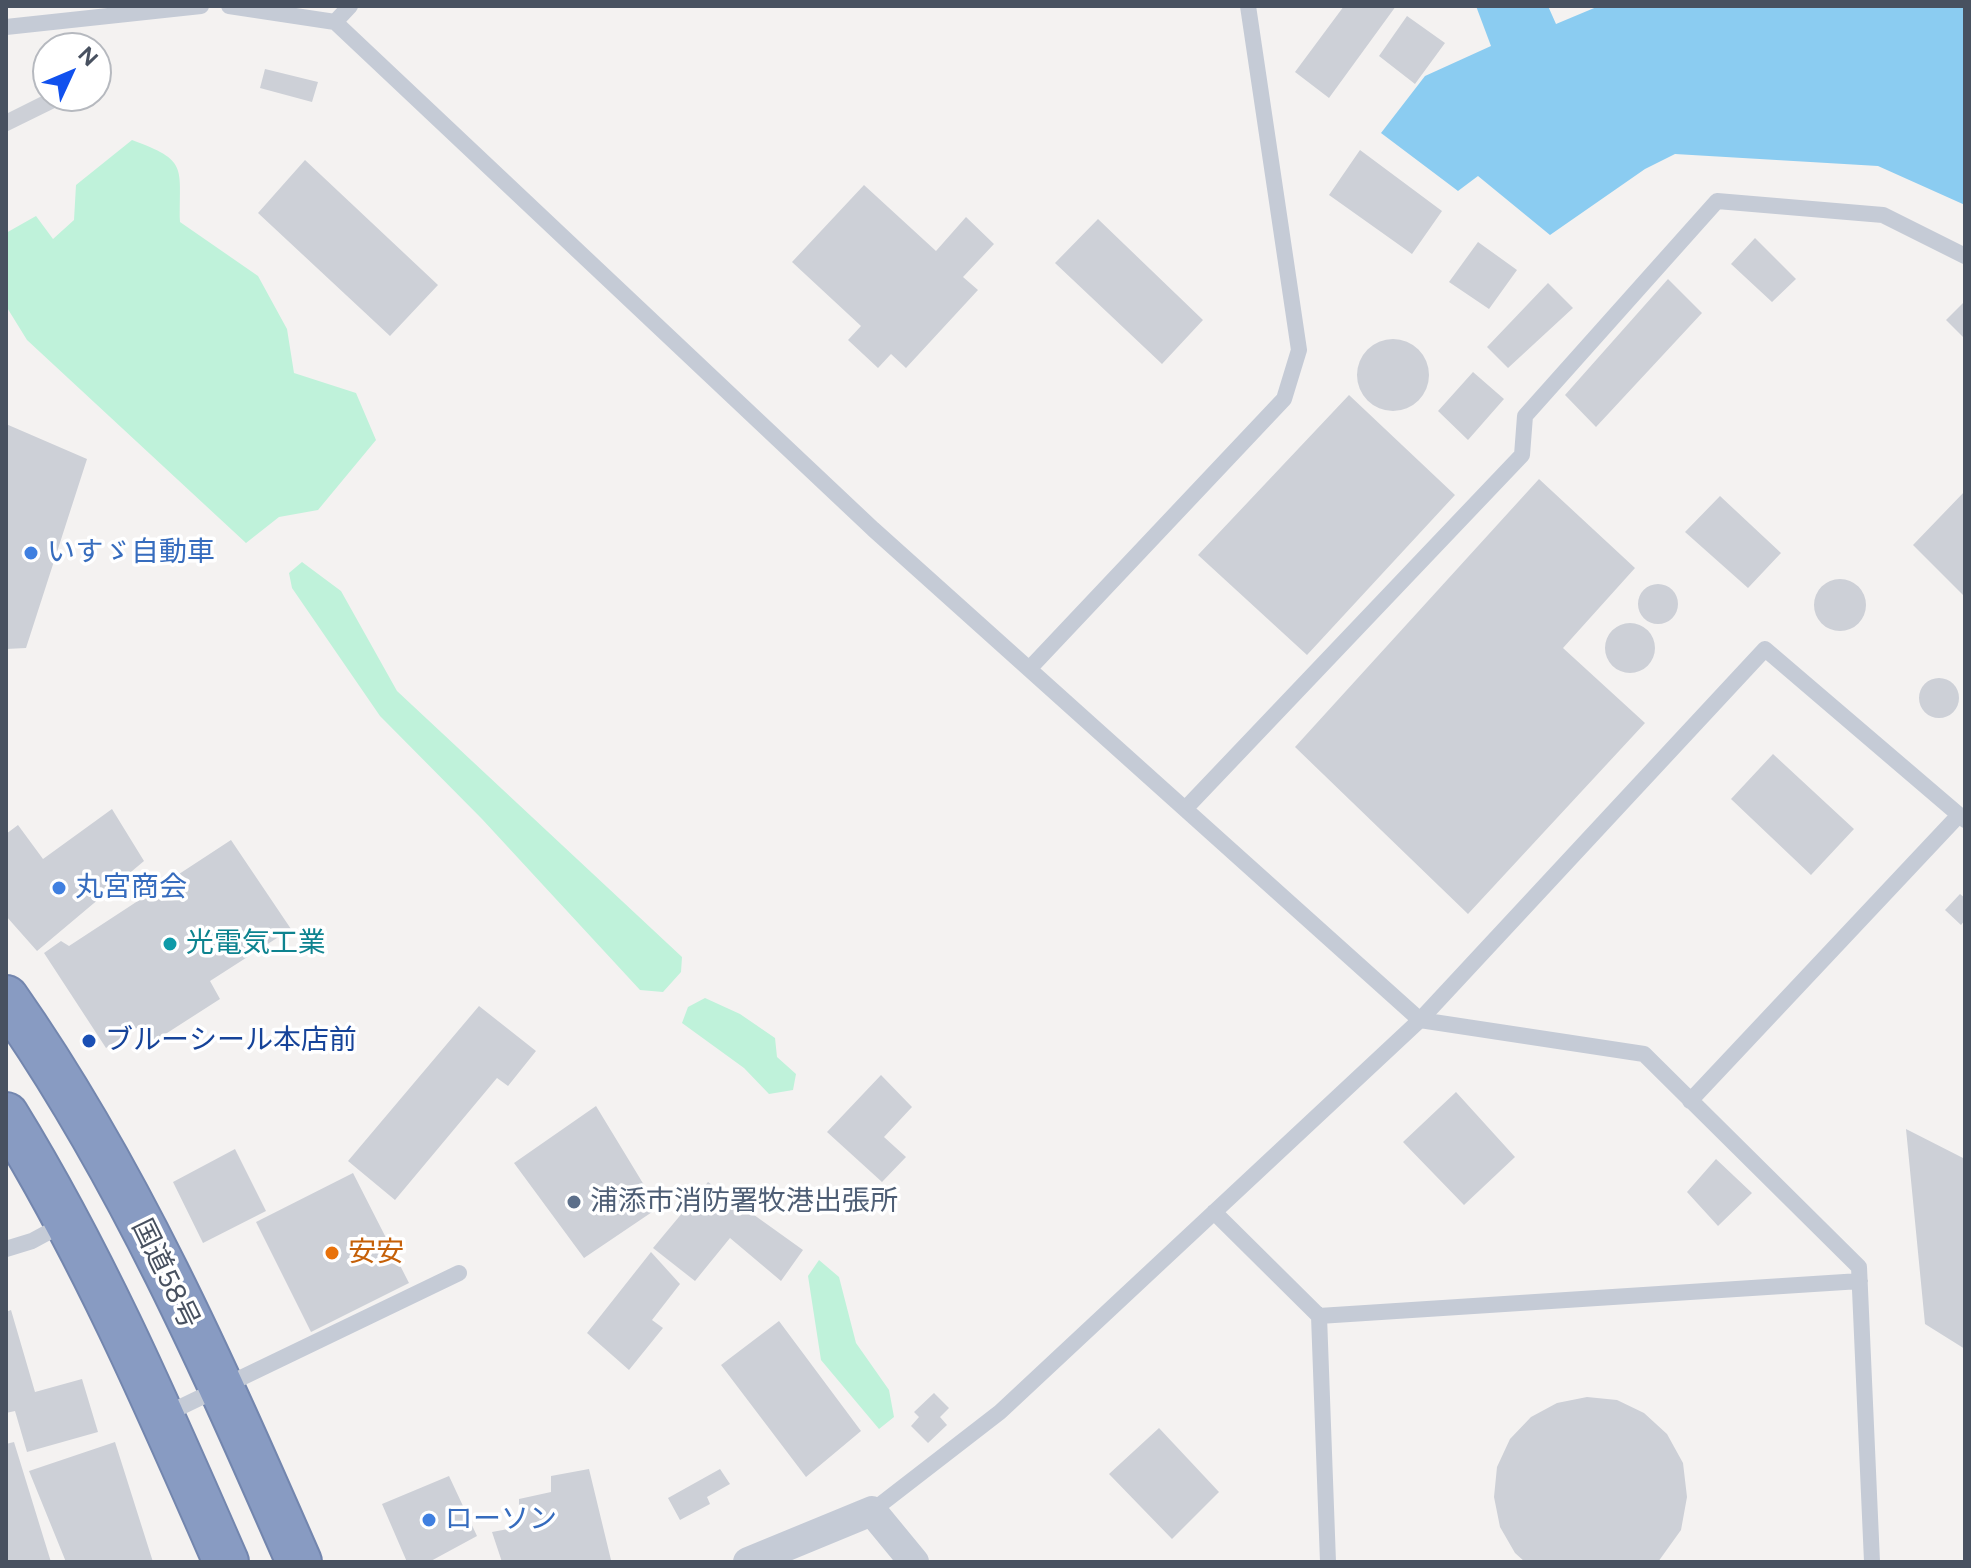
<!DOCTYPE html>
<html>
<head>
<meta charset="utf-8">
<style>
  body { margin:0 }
  #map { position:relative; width:1971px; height:1568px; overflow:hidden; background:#f4f2f1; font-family:Figtree,sans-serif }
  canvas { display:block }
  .frame { position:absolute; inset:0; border:8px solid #485160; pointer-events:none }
  .north { position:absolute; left:32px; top:32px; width:80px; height:80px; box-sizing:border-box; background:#fff; border:2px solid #b6b9bf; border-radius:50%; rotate:46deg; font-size:22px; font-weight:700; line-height:32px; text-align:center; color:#485160 }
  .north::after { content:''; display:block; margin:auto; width:28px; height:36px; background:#1151ee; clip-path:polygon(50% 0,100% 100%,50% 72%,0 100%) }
</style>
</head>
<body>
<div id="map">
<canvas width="1971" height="1568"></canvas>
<div class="frame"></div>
<div class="north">N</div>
</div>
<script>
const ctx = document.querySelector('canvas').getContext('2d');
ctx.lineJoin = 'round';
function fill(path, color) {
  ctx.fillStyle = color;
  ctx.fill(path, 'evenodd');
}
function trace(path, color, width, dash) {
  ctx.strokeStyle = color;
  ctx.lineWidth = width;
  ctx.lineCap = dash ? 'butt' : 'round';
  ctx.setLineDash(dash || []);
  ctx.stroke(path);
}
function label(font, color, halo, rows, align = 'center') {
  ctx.font = font + ' Figtree,"Noto Sans JP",sans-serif';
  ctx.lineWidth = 7;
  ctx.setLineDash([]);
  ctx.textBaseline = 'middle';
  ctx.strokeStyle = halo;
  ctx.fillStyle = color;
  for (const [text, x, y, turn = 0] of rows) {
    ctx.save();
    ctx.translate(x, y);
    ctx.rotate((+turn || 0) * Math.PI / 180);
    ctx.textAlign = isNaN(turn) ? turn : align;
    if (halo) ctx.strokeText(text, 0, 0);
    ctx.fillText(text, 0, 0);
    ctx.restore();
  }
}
const green = new Path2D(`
  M132,140C189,161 179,166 180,222L258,276L287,329L294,373L356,393L376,440L318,510L279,517L246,543L27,340L6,306V233L36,216L53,239L74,220L76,185Z
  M302,562L341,591L397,691L682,957L681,972L663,992L640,990L482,819L380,716L292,588L289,573Z
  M705,998L740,1014L775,1038L777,1057L796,1074L793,1090L769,1094L744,1068L682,1023L688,1007Z
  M819,1260L839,1277L856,1343L889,1390L894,1417L879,1429L821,1360L808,1276Z`);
const water = new Path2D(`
  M1476,6H1548L1556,24L1599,6H1965V205L1878,166L1675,154L1645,169L1550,235L1478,176L1458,191L1381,133L1425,76L1491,46Z`);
const building = new Path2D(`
  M1344,6H1396L1329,98L1295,72Z
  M1407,16L1445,43L1415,84L1379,56Z
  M265,69L318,82L312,102L260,88Z
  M48,93L59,96L63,104L6,132V114Z
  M1360,150L1442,211L1412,254L1329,195Z
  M305,160L438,285L390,336L258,213Z
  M864,185L936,251L966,217L994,244L963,277L978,290L906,368L891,354L878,368L848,340L861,326L792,262Z
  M1098,219L1203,320L1162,364L1055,263Z
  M1755,238L1796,279L1772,302L1731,264Z
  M1478,242L1517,270L1489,309L1449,282Z
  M1668,279L1702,313L1596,427L1565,395Z
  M1548,283L1573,308L1508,368L1487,347Z
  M1965,301V339L1946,320Z
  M1357 375a36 36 0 1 1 72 0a36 36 0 1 1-72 0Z
  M1473,372L1504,399L1468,440L1438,411Z
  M1349,395L1455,495L1307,655L1198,555Z
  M6,424L87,459L26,648L6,649Z
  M1539,479L1635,568L1563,648L1645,723L1468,914L1295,747Z
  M1965,491V597L1913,545Z
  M1720,496L1781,553L1748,588L1685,532Z
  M1814 605a26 26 0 1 1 52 0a26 26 0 1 1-52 0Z
  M1638 604a20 20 0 1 1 40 0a20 20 0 1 1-40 0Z
  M1605 648a25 25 0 1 1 50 0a25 25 0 1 1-50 0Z
  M1919 698a20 20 0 1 1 40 0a20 20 0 1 1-40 0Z
  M1773,754L1854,829L1811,875L1731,799Z
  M112,809L144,861L37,951L6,916V834L18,825L43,859Z
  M231,840L291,929L210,981L220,999L153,1042L138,1027L106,1048L44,953L61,941L69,946Z
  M1960,894L1965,898V920L1961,925L1945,910Z
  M479,1006L536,1051L508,1086L497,1078L395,1200L348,1161Z
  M881,1075L912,1107L884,1137L906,1157L882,1182L827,1132Z
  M1456,1092L1515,1157L1464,1205L1403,1142Z
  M596,1106L658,1208L584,1258L514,1163Z
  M1906,1129L1965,1159V1349L1925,1324Z
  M235,1149L266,1211L203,1243L173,1182Z
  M1716,1159L1752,1193L1718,1226L1687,1192Z
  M353,1173L409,1283L311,1332L256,1222Z
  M708,1182L803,1250L781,1281L730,1238L695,1281L653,1248Z
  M651,1252L680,1284L652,1320L663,1328L629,1370L587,1333Z
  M11,1310L35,1392L82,1379L98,1432L27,1452L15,1411L6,1413V1312Z
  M779,1321L861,1431L806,1477L721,1365Z
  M934,1393L949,1408L940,1417L947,1425L928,1443L911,1426L919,1417L914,1412Z
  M1587,1397L1617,1400L1644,1413L1667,1434L1683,1463L1687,1497L1681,1530L1658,1562H1525L1515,1553L1500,1527L1494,1497L1497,1467L1510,1439L1531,1417L1557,1403Z
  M1159,1428L1219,1492L1172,1539L1109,1474Z
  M14,1442L51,1562H6V1444Z
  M115,1442L153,1562H66L29,1471Z
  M589,1469L611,1560L502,1562L492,1532L519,1527V1499L551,1492V1476Z
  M720,1469L730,1484L707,1497L710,1504L680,1520L668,1498Z
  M449,1476L477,1536L429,1562H407L382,1504Z`);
const lane = new Path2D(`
  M229,6L335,22L873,529L1420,1020L1644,1054L1859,1267L1872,1562
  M335,22L350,6
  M6,27L201,6
  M1030,668L1284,399L1299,350L1248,6
  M1185,809L1522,455L1525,416L1717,201L1883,215L1965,256
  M1690,1101L1959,815
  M1214,1212L1319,1316L1328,1562
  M6,1249L32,1241L67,1222
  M1319,1316L1860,1281
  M162,1416L459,1273
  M872,1511L1000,1412L1420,1020L1765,649L1965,820`);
const street = new Path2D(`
  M748,1562L872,1511L914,1562`);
const highway = new Path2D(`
  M6,998C128,1172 214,1368 299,1562
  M6,1115C94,1258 159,1409 226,1562`);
const markers = [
  [31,553,8,"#3f7fe0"],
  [59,888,8,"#3f7fe0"],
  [170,944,8,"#0f9aa8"],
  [89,1041,8,"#1a4fb4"],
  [574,1202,8,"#5c6f8a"],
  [332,1253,8,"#e8710a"],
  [429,1520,8,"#3f7fe0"]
];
const shopNames = [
  ["いすゞ自動車",47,553],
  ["丸宮商会",75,888],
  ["ローソン",445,1520]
];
const cultureNames = [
  ["光電気工業",186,944]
];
const transitNames = [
  ["ブルーシール本店前",105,1041]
];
const serviceNames = [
  ["浦添市消防署牧港出張所",590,1202]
];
const foodNames = [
  ["安安",348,1253]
];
const streetNames = [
  ["国道58号",165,1274,64]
];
fill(green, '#bff2da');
fill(water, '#8bccf1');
fill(building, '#cdd0d7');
trace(highway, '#7386ae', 48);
trace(lane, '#c5cbd6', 16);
trace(street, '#c5cbd6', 30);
trace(highway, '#889bc2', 44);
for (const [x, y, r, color] of markers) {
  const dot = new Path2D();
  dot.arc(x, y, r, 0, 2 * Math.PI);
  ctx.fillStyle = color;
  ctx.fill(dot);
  trace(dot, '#fff', 3);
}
label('28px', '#366cbe', '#fff', shopNames, 'left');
label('28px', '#0d838f', '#fff', cultureNames, 'left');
label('28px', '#164399', '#fff', transitNames, 'left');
label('28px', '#4e5e75', '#fff', serviceNames, 'left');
label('28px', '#c56008', '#fff', foodNames, 'left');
label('28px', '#485160', '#fff', streetNames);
</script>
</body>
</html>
